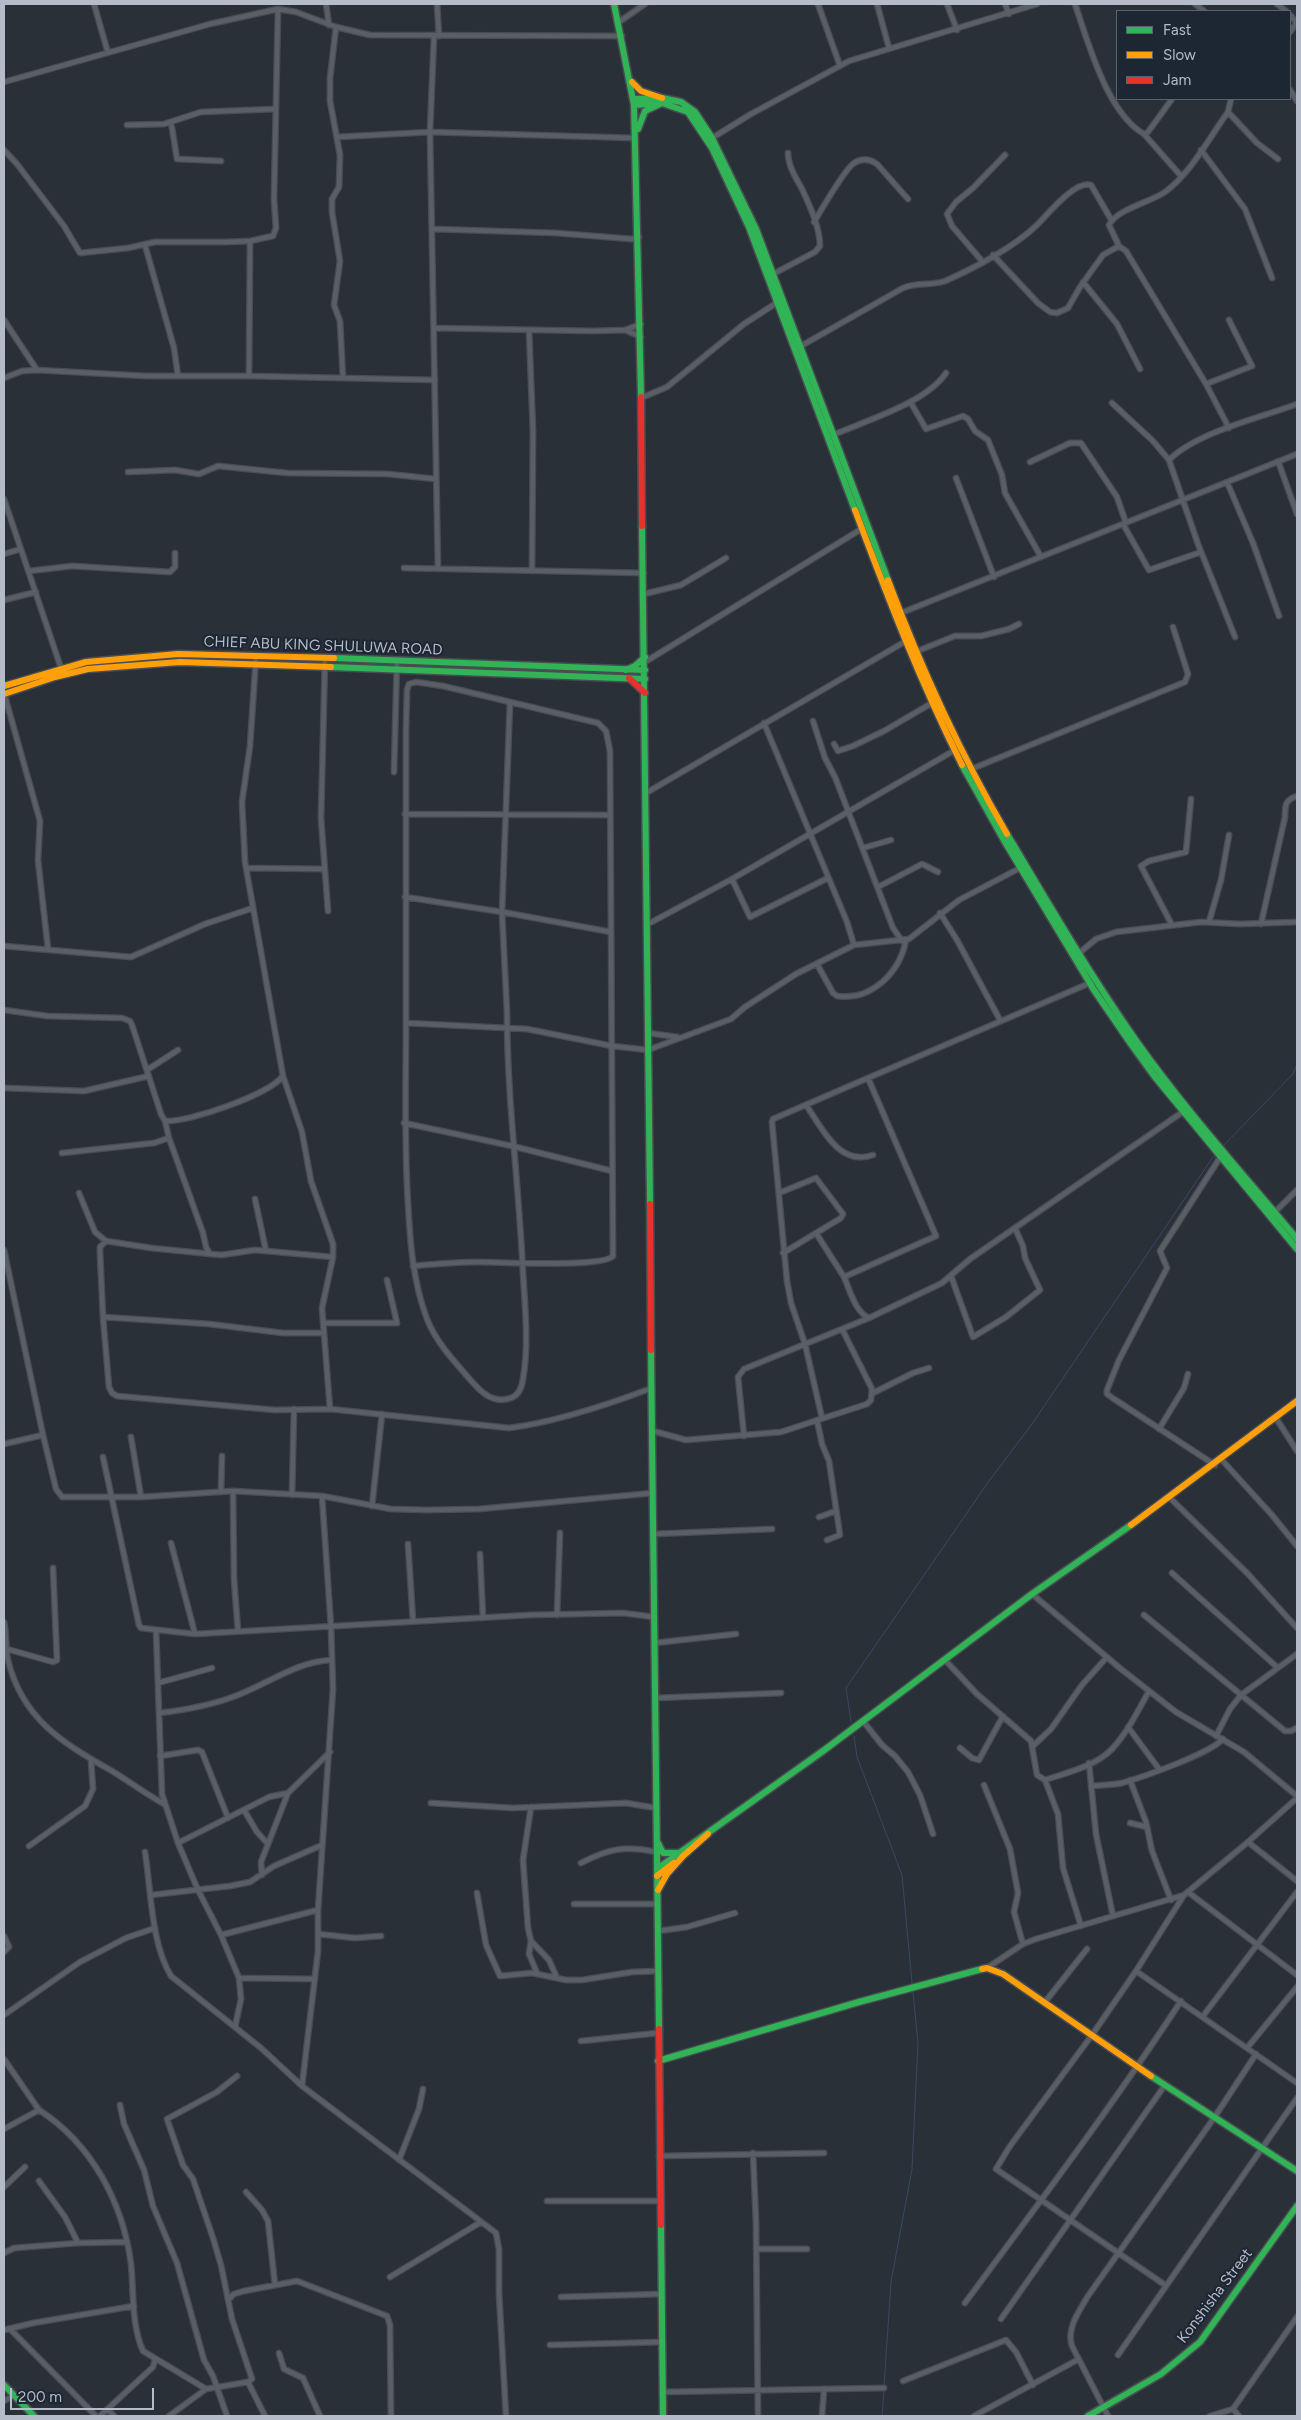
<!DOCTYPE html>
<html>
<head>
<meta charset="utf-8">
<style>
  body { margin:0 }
  #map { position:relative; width:1301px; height:2420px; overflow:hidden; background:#2a3038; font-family:Figtree,sans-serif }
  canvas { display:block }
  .frame { position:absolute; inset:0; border:5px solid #b4bcc9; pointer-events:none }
  .legend { position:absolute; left:1116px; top:10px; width:175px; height:90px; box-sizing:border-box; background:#1d2633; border:1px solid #59626f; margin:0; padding:6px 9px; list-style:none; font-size:15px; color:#b4bcc9 }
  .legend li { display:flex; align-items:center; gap:10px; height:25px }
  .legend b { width:25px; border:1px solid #59626f }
  .scale { position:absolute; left:10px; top:2388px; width:144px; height:22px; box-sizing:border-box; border:2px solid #b4bcc9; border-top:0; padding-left:6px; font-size:15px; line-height:18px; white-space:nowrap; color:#b4bcc9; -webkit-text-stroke:4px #1d2633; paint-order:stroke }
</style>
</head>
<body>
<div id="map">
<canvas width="1301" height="2420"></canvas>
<div class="frame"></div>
<ul class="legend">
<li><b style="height:6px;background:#30b455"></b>Fast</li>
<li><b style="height:6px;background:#ff9f0a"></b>Slow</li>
<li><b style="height:6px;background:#e5322d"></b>Jam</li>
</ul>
<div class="scale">200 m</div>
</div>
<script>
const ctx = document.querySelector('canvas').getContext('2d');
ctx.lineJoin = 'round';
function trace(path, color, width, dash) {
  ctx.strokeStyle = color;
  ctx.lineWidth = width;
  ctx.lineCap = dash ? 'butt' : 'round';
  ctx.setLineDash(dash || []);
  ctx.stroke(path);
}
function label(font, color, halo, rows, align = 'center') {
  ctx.font = font + ' Figtree,sans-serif';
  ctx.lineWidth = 4;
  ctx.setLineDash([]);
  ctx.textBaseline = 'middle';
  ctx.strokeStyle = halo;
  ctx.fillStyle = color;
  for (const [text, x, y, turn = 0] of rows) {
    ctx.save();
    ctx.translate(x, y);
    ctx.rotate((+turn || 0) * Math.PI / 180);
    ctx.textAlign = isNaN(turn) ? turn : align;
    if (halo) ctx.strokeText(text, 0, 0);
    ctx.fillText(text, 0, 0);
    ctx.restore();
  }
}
const stream = new Path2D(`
  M1223,1146L1293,1074L1297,1064
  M851,1721L846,1688L989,1481L1032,1424L1215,1154
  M854,1736L857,1757L902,1875L912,1983
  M884,2386L891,2282L912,2169L918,2043L913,1992
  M882,2416L884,2390`);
const street = new Path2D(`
  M94,4L108,53
  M326,4L329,25
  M437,4L439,36
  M818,4L840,66
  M877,4L889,48
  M947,4L957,30
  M1005,4L1009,14
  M1075,4C1088,42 1107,113 1144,134L1148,132L1172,99
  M1195,4L1204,11
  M1277,4L1286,11
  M1290,15L1297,23
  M619,22L645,4
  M336,27L330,78V101L340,155L339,187L332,199V212L340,261L334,305L340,321L343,378
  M1290,32L1297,22
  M434,36L430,132L438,569
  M4,82L210,24L278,9L296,12L336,27L370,35L622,36
  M1290,90L1297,101
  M1228,112L1257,143L1278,159
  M171,122L177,159L221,161
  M127,125L164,124L201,112L275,109
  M1144,134L1181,176
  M337,137L430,132L635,138
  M712,138L751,114L849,61L1037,4
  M4,150L17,164L64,226L80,253L128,248L155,242H226L250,241L273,236L276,228L274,199L278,9
  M1201,150L1245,209L1272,278
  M814,222C822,209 844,170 854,163C862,158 870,159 877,164L908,199
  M433,229L556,233L632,239L639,237
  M250,241L249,376L435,380
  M145,245L174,348L178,376
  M993,255L1038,303L1050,312L1057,313L1068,308L1080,287L1103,255L1119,246
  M982,261L952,226L947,214L956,202L973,188L1005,155
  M773,274L815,252L820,246C820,228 810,206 802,189C796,178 788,166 788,153
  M1083,282L1117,324L1140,369
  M4,320L37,370L146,376H249
  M434,328L593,331L625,330L641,324
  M529,330L533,431L532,571
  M625,330L641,337
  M801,346L903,288C917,282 931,286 945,281C975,268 1014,247 1037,225C1048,214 1075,180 1091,185L1112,221
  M4,378L22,371L37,370
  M1206,384L1252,366L1229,320
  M641,398L667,387L744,324L778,302
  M911,403L926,429L963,416L968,419L975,431L988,440L1002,475L1005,493L1041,557
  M1112,403L1153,441L1169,460
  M1229,428L1206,384L1126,251L1119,246L1109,225C1117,209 1151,202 1165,192C1191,173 1209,138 1228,112L1231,99
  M833,435C867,420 926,403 946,373
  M1278,461L1297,514
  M1030,462L1070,443H1081L1117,497L1126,523
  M128,472L175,470L199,474L218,466L287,473L388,474L436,479
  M956,478L994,577
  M1227,482L1253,543L1279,616
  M4,499L61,668
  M1123,524L1149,570L1201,552
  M4,554L21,549
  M404,568L644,573
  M29,571L72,566L170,572L175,567V553
  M644,594L681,585L726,558
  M4,600L36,592
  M901,613L1297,454
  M1235,637L1198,544L1169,460C1197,432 1260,418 1297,404
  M915,652L955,636H981L1009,629L1019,624
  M256,657L250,746L242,802L245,862L283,1076L302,1132L311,1181L333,1244V1257L322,1308L330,1409
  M325,659L321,818L328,911
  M645,662L863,528
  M4,693L40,821L38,860L48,949
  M813,721L825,758L835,777L893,928L902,941
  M764,723L847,922L854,945L909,939L959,900L1020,868
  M834,744L838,751L853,746L884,731L932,703
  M969,770L1185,682L1188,674L1173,627
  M394,772L397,660
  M646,793L906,641
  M405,814L609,815
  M863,848L891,840
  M246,868L324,869
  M732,879L750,917L828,878
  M878,887L922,864L938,872
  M405,897L502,912L510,702
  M940,913L957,940L1000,1020
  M1209,922L1221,880L1229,835
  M648,924L732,879L955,750
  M1261,924L1285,817C1285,805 1285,800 1297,796
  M1172,925L1141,866L1149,861L1186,852L1191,799
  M611,932L502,912L507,1012C507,1099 519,1185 523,1273C525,1307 529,1345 523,1379C522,1387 519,1395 511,1398C491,1405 478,1389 467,1376C452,1359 435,1340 427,1319C413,1282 410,1242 408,1203C404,1143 406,1083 406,1023L527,1029L612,1046L648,1050L731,1019L745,1007L796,974L854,945
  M4,946L131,957L205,924L253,908
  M1078,954L1096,939L1116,932L1201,922L1240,924L1297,922
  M817,964L833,993L837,996C872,1001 900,972 906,940
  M4,1010L47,1016L122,1018L130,1021L132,1025L161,1114L165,1121L169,1138L154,1143L62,1153
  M406,1023V729L407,690L409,684L416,682L443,686L598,723L606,731L610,751L613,1256C603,1268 499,1262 479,1262C457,1262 435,1264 413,1266
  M648,1033L677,1037
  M147,1070L178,1050
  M4,1088L84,1091L149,1076
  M806,1105C822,1128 839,1167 873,1155
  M165,1121C190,1122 268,1095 283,1076
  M404,1123L512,1146L612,1171
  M169,1138L203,1233L206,1247L210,1254
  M79,1193L95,1232L106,1241L151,1248L221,1255L255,1250L333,1257
  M779,1193L816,1178L843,1214L841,1218L783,1253
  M255,1199L266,1251
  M1275,1212L1297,1190
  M816,1233L844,1277
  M4,1250L43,1435L56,1489L62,1497H141L233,1491L322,1496L391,1509L426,1510L479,1509L653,1493
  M951,1276L973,1337L1006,1317L1040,1290L1025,1258L1023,1246L1015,1228
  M103,1317L100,1253V1247L106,1241
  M869,1318C855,1312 850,1290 844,1277L936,1236L868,1078L1090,983
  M323,1323H397L387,1280
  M323,1333H283L209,1324L103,1317L109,1387L112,1393L117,1396L275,1410L330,1409L509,1428C557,1422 607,1405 652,1388
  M873,1393L913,1373L929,1368
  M822,1418L805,1344L791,1303L787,1281L772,1122L773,1119L868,1078
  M1276,1418L1297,1451
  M817,1420L822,1444L829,1461L840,1535L827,1540
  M1159,1429L1184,1388L1188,1374
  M653,1431L686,1440L781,1432L867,1404L871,1400L872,1389L842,1329
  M744,1436L738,1377L744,1369L869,1318L942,1283L970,1259L1184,1111
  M131,1437L141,1497
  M4,1444L43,1435
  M103,1457L139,1625L141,1628L195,1634L529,1615L623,1613L654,1617
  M1221,1459L1272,1515L1297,1546
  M1215,1465L1114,1399L1107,1394V1390L1119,1360L1167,1268L1160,1251L1221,1156
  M233,1491L234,1579L238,1631
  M221,1492L222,1456
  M292,1495L294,1409
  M1170,1498L1248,1574L1297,1628
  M372,1506L382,1414
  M819,1517L836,1511
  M653,1534L772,1529
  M171,1543L195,1634
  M408,1544L413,1621
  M480,1554L483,1618
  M1172,1573L1278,1668
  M1032,1594L1121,1669L1176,1712L1244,1752L1297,1796
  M557,1615L560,1533
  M1144,1615L1285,1731H1291L1297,1728
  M4,1622C7,1635 5,1649 8,1660C22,1719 64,1744 112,1771C130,1782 146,1794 164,1804
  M156,1630L162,1794L178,1843L198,1890L221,1935L239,1978L241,1999L235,2027
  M654,1643L736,1634
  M7,1649L53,1662L57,1660L53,1568
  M945,1660L977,1694L1031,1741L1037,1775L1045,1780C1066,1773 1096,1766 1112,1749C1127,1733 1138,1711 1149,1691
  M158,1683L212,1668
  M655,1698L781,1693
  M159,1713C186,1710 213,1705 238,1695C269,1683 298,1661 332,1660
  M863,1721L882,1745L895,1756L908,1772L920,1795L933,1834
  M1128,1727L1159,1769
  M1216,1736L1230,1709L1241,1695L1297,1654
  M1033,1746L1051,1729L1082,1685L1107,1657
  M960,1748L972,1758L979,1760L1003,1716
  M160,1756L198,1750L202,1752L228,1818
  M1089,1763L1096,1834L1113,1916
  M1045,1780L1058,1814L1063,1868L1081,1926
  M1130,1780L1146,1822L1152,1851L1171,1900
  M984,1785L1010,1849L1018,1893L1014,1912L1023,1944
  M1091,1786C1101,1785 1112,1785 1122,1783C1143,1777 1209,1754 1223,1739
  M431,1803L513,1808L626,1803L656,1808
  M531,1807L523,1860L528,1928L531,1941L529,1954L537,1973
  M244,1810L257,1832L268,1844
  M1130,1823L1147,1827
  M1248,1842L1297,1881
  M178,1843L269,1797L288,1793
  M29,1846L85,1806L93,1789L91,1761
  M145,1852C151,1889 151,1944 171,1976L261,2048L302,2086L496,2233L499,2249V2293L506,2416
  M581,1863C608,1849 625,1845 656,1852
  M262,1875L261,1862L288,1793L330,1752
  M1188,1892L1297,1975
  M477,1893L486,1945L500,1976L532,1973L566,1980H582L632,1972L658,1971
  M151,1895L230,1886L250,1882L274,1866L322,1845
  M574,1904H657
  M658,1931L687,1927L735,1913
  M318,1934L355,1938L381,1936
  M221,1935L318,1910
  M4,1936L9,1947L4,1952
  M531,1941L549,1960L557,1978
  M987,1968L1023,1944L1036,1939L1184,1895L1248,1842L1297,1798
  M1136,1971L1297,2083
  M239,1978L315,1979
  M1045,2002L1087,1949
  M4,2015L80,1962L126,1938L155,1928
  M1203,2016L1297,1892
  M581,2041L658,2033
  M1247,2048L1297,1987
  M4,2059L39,2110
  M302,2086L318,1951V1910L333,1689L331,1627L322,1496
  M120,2105L124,2124L144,2170L153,2206L177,2263L204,2360L213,2376L227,2416
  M4,2129L39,2110C92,2144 123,2203 131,2264C134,2292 131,2324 143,2351L206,2389
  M753,2153L756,2222L758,2416
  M659,2156L824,2153
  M399,2160L419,2109L423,2089
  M39,2181L65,2217L78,2243L127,2242
  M4,2187L25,2167
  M246,2192L262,2210L268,2221L275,2285
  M547,2201H660
  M756,2249H807
  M4,2253L14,2248L78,2243
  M390,2277L481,2222
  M1165,2285L996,2169L1010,2146L1092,2035L1136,1971L1184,1895
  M561,2297L661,2294
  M229,2299L234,2294L244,2291L297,2281L387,2316L390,2325L391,2416
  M965,2303C1039,2203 1113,2105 1181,2001
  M1001,2319L1165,2085
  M10,2329L96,2416
  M4,2330L33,2323L134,2306
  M550,2345L662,2342
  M279,2353L284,2369L303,2378L320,2416
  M1118,2355L1297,2098
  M903,2381L1006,2340L1016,2352L1033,2385
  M248,2382L265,2416
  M662,2392L884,2388
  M4,2401L13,2396
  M1233,2409L1239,2416
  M108,2410L114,2416
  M100,2416L153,2367L155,2360
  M169,2416L206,2389L248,2382L252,2379L232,2319L221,2265L213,2238L193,2179L183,2165L167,2119L217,2092L237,2076
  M822,2416L824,2389
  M974,2416L1079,2359
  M1108,2416L1072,2346C1066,2328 1080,2310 1088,2296L1214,2118L1256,2054
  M1210,2416L1233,2409L1297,2317`);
const fast = new Path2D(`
  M614,4L634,105L641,397
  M634,99L662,98L681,102L695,112L712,138L756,229L888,580
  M634,105L662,103L688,112L712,148L749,227L855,510
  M638,129L645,111L662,103
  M642,526L650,1204
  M334,658L645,670
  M331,667L645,679
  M626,670L635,666L645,657
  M962,765L1005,842L1094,990L1131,1044L1155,1077L1297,1249
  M1007,834C1049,905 1090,975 1137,1042C1186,1111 1243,1174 1297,1239
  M651,1350L659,2029
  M658,1843L663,1853H679
  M657,1869L823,1751L1032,1594L1131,1525
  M658,2061L859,2002L982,1969
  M1151,2076L1297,2171
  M661,2225L663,2416
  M4,2385L34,2416
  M1088,2416L1161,2374L1200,2342L1297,2206`);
const slow = new Path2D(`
  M632,82L641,91L662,98
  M855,510C888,598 920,681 962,765
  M888,580C921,668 960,753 1007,834
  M4,686L86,662L178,654L334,658
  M4,694L55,677L88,669L180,662L331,667
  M1131,1525L1297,1401
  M682,1857L708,1834
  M657,1876L674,1863
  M658,1890L667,1874L684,1855
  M982,1969L987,1968L1003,1974L1151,2076`);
const jam = new Path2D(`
  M641,397L642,526
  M629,678L645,693
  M650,1204L651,1350
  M659,2029L661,2225`);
const streetNames = [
  ["CHIEF ABU KING SHULUWA ROAD",323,646,2],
  ["Konshisha Street",1215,2296,-53]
];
trace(stream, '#384963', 1);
trace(street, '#484c53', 7);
trace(fast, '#484c53', 9);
trace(slow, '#484c53', 9);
trace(jam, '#484c53', 9);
trace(street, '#5a5e66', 4.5);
trace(fast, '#30b455', 6);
trace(slow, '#ff9f0a', 6);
trace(jam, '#e5322d', 6);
label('15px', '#b4bcc9', '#1d2633', streetNames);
</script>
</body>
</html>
